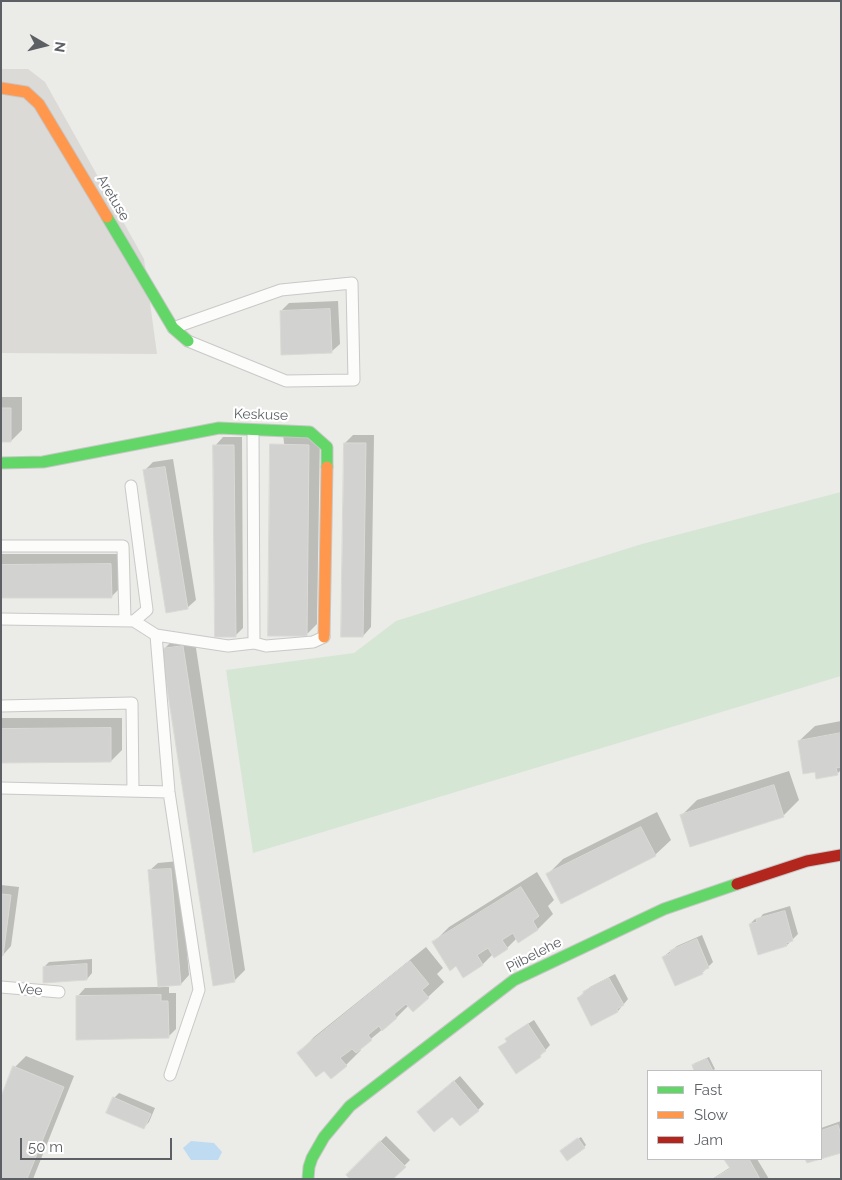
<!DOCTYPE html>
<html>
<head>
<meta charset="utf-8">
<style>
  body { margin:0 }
  #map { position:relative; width:842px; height:1180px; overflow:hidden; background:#ebebe7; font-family:Raleway,sans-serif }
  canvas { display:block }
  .frame { position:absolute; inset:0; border:2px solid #5c5f64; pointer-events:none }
  .legend { position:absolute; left:647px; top:1070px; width:175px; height:90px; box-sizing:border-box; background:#fff; border:1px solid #bebfc1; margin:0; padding:6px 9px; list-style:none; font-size:15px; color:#5c5f64 }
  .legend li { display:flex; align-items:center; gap:10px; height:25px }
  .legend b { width:25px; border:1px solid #bebfc1 }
  .north { position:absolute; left:20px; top:20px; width:50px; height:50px; -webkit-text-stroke:4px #fff; paint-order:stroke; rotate:98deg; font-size:14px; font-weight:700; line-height:20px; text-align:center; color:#5c5f64 }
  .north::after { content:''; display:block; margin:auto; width:18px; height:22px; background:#5c5f64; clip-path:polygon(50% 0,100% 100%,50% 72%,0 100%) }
  .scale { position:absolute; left:20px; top:1138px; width:152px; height:22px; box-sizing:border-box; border:2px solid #5c5f64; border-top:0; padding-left:6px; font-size:15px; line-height:18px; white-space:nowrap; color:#5c5f64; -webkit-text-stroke:4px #fff; paint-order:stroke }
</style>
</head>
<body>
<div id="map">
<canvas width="842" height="1180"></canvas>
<div class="frame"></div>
<ul class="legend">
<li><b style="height:6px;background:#63d668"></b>Fast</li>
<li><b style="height:6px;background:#ff974d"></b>Slow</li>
<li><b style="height:6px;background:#b3261e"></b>Jam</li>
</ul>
<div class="north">N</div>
<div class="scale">50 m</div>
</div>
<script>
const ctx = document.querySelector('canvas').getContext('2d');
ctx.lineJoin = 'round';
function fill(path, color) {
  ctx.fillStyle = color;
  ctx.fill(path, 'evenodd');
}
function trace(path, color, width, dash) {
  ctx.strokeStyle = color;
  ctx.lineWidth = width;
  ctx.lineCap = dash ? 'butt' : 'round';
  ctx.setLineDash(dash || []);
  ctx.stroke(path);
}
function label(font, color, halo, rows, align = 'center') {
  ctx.font = font + ' Raleway,sans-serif';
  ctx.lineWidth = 4.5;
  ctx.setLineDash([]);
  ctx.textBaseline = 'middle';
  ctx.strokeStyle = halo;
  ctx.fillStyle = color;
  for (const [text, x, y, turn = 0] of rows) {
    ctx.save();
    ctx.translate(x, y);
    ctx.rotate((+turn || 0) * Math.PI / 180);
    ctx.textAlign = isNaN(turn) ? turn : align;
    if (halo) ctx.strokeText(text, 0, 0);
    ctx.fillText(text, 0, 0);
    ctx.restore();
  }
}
const industrial = new Path2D(`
  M1,69H28L45,82L144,259L157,354L1,353Z`);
const green = new Path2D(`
  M841,492V676L253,853L226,670L354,653L396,621L642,544Z`);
const water = new Path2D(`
  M191,1141L214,1143L222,1152L218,1160H191L183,1148Z`);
const shadow = new Path2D(`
  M338,301L340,344L331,352L281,311L289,303Z
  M1,397H22V430L11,441H1Z
  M283,434H320L317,624L306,635Z
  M353,435H374L371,627L363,636L345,443Z
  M223,437H242L243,628L235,636L215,446Z
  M173,459L196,600L187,608L144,471L153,462Z
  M1,554H122V586L111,597H1Z
  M194,635L245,970L234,981L163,650L174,639Z
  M1,718H122V750L111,761H1Z
  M841,721V770L837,774L816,770L799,741L815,726Z
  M789,771L799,800L783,816H681L697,800Z
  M657,812L671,840L655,855L548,874L563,859Z
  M179,861L189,975L181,984L160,985V987H169V993H176V1029L168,1037L77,997L85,988L159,987L149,871L158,863Z
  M537,872L554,900L548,906L553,914L538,929L519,941L517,938L507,948L493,954L483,964L434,942L449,927Z
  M1,885L19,887L11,946L3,955H1Z
  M790,906L798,934L787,945L758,953L750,924L755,919L760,918L763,914Z
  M702,935L713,962L702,973L663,957L677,946Z
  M426,947L443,968L437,974L444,982L428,997L409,1005L396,1018L360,1048L361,1050L346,1065L299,1053L314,1037Z
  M92,959V973L87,979L44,967L49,962Z
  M615,974L628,999L618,1011L578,998L590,987Z
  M534,1020L550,1045L540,1056L516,1072L500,1047L507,1041V1039L512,1034Z
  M26,1056L74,1076L33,1179H1L15,1067Z
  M709,1057L715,1069L712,1071H696L693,1066L695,1063Z
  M460,1076L484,1104L478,1110L460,1125L452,1115L418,1112Z
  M119,1093L155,1108L149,1122L144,1127L114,1098Z
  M841,1121V1152L821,1158V1128Z
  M386,1136L410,1160L391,1179L347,1175Z
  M581,1137L586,1145L584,1147L564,1149Z
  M726,1159H757L769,1179H712L731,1167Z`);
const building = new Path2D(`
  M330,309L332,353L281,355L280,311Z
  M1,408H11V442H1Z
  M344,443H366L363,637H341Z
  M270,444L309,445L307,636H268Z
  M213,445H234L236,637H215Z
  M165,467L188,609L166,613L143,470Z
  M111,564L112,598H1V565Z
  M183,646L235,982L213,986L161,649Z
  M111,728V762L1,763V729Z
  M841,733V767L836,768L838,775L816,779L815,772L803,774L798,741Z
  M774,785L784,817L690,847L680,815Z
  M641,827L656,856L561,904L546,874Z
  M171,869L181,985L158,987L148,870Z
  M521,887L539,916L533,921L538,930L518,943L513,933L502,940L508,949L494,958L488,948L477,955L483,965L463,978L456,966L450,971L432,942Z
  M1,894L11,895L3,956H1Z
  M785,911L793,941L786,943L787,946L758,955L749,924L757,922L756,919Z
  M697,939L709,968L702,971L703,974L675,986L662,957L671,953L670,951Z
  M410,961L429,984L422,990L429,998L413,1012L406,1004L394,1014L397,1018L382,1031L379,1026L368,1035L372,1040L356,1053L352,1049L340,1058L347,1066L331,1079L324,1071L316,1077L297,1053Z
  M87,964V980L43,983V967Z
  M609,978L624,1005L617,1009L618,1012L591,1026L577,998L584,994L583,992Z
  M161,995V1001H168L169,1038L76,1040V996Z
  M528,1024L546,1051L540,1055L541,1057L516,1074L498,1047L507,1042L505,1039Z
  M707,1059L713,1071H694L692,1065Z
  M13,1066L64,1087L27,1179H1V1097Z
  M454,1081L479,1111L460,1126L452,1117L434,1132L417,1112Z
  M113,1097L151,1114L144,1129L106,1113Z
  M838,1125L841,1135V1153L807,1163L805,1159H821V1131Z
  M578,1138L585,1148L567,1161L560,1151Z
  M380,1141L406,1167L393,1179H350L346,1175Z
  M724,1159H749L760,1179H713L730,1169Z`);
const lane = new Path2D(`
  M173,328L281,290L352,283L354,380L286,381L188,341
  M253,430L254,643
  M131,486L147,610L134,621
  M1,546H123L125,620
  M1,619L134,621L156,635L169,792L199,990L170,1075
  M156,635L228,646L254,643L266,646L313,642L324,637
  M1,706L132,703L133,791
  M1,788L169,792
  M1,987L59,992`);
const fast = new Path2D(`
  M107,217L173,328L188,341
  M1,463L43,462L219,428L310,432L327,447V467
  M308,1179L309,1167L312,1158L324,1137L350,1106L514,980L664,909L737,884`);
const slow = new Path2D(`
  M1,88L26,92L39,104L107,217
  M324,637L327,467`);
const jam = new Path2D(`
  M737,884L807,861L841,855`);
const streetNames = [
  ["Aretuse",113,198,59],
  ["Keskuse",261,415,2],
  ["Piibelehe",534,955,-27],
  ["Vee",30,990,5]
];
fill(industrial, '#dbdad7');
fill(green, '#d6e6d4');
fill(water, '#bfdbf2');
fill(shadow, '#0003');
fill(building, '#d2d2d0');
trace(building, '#dad9d6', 1);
trace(lane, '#c8c9c8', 13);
trace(fast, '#c7c7c7', 13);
trace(slow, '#c7c7c7', 13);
trace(jam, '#c7c7c7', 13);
trace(lane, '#fcfcfb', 11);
trace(fast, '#63d668', 11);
trace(slow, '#ff974d', 11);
trace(jam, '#b3261e', 11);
label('14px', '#5c5f64', '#fff', streetNames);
</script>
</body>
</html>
